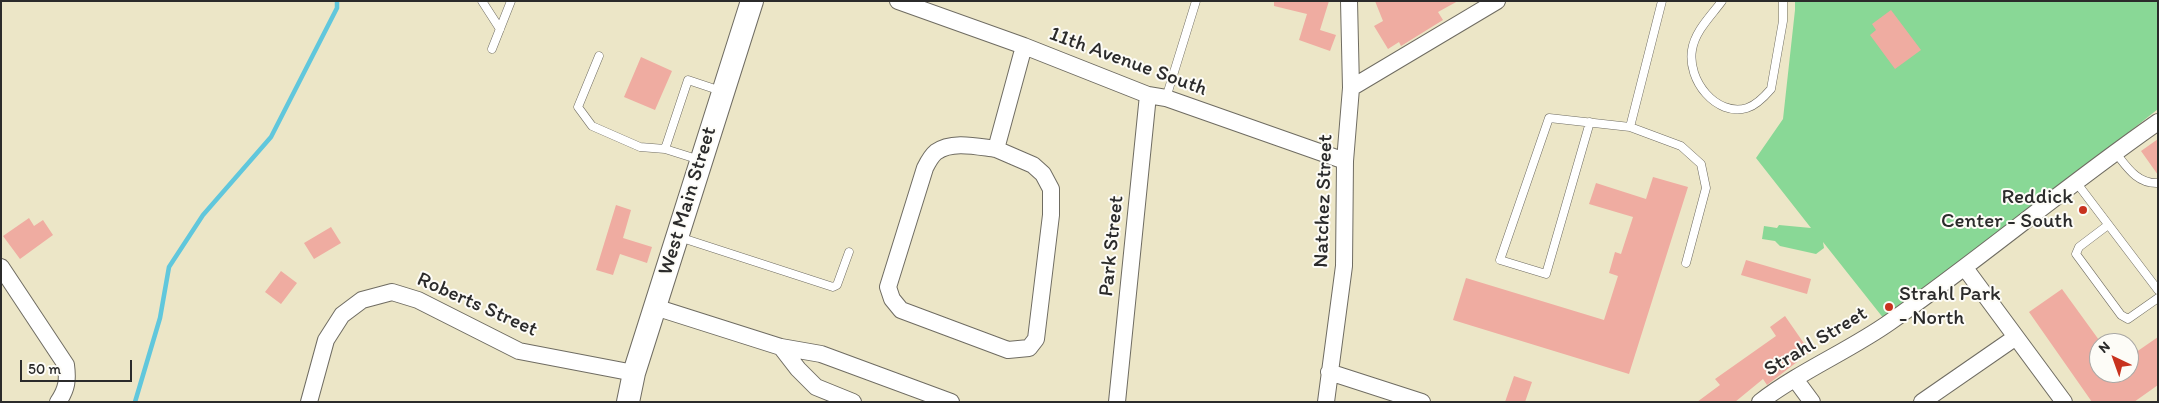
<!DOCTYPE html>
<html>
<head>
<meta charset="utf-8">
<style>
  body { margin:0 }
  #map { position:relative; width:2159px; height:403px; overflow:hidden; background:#ece6c7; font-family:Itim,sans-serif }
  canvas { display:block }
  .frame { position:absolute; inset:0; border:2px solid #2b2b2b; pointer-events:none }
  .north { position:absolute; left:2089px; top:333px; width:50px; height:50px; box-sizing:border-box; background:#fdfcf7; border:1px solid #a9a8a5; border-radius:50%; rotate:318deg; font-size:14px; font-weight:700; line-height:20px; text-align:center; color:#2b2b2b }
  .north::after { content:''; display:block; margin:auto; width:18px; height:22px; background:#c8321e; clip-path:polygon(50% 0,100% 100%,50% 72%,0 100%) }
  .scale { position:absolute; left:20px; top:360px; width:112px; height:22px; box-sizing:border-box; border:2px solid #2b2b2b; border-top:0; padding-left:6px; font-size:15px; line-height:18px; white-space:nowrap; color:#2b2b2b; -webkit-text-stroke:4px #fdfcf7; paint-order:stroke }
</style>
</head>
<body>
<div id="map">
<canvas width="2159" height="403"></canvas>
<div class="frame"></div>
<div class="north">N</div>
<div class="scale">50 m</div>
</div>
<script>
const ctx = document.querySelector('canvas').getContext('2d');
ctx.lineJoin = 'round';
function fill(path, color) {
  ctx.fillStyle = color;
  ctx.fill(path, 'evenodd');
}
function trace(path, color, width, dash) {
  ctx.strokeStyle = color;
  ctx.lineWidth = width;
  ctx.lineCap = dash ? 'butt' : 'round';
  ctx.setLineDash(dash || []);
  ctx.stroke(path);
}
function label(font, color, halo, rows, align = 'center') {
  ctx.font = font + ' Itim,sans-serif';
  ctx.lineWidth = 4;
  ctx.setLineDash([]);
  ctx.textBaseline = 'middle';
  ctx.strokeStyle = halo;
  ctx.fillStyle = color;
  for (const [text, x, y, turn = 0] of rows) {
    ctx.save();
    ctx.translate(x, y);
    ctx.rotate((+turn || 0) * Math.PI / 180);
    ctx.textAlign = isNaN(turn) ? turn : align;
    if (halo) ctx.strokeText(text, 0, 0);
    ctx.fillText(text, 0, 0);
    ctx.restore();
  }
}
const green = new Path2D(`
  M1795,1H2158V109L1888,324L1823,242L1824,248L1816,254L1780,246L1775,241L1762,239L1764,226L1777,228L1779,225L1811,228L1756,158L1783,119L1795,10Z`);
const stream = new Path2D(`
  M135,402L160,318L169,267L203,215L271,137L337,8V1`);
const building = new Path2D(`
  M1274,1H1329L1320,30L1336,35L1330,51L1299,40L1307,14L1274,6Z
  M1375,1H1458L1438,12L1443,20L1401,46L1399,42L1388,49L1374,26L1383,21Z
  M1891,10L1921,50L1895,69L1870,35L1876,30L1872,24Z
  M641,57L672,71L655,110L624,97Z
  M2158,139V175L2141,151Z
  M1653,177L1688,187L1629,374L1453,320L1466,278L1604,320L1618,276L1609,273L1615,252L1621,254L1633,217L1589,204L1596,183L1646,199Z
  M616,205L631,210L623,238L652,247L647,263L620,254L613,275L596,270Z
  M29,218L34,226L43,220L53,235L20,259L3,236Z
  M331,227L341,243L314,259L304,243Z
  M1746,260L1811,279L1807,294L1741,275Z
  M281,271L297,283L281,304L265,292Z
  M2062,289L2099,340V373H2129V357L2158,337V385L2134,402H2092L2029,312Z
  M1785,316L1810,352L1767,385L1763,379L1735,402H1697L1720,385L1715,379L1776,336L1770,327Z
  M1514,376L1532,382L1525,402H1505Z`);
const lane = new Path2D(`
  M482,1L500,29
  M1722,1C1711,16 1695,31 1692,50C1687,80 1716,117 1747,108C1757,105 1765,96 1771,89L1783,21V1
  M492,49L511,1
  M599,56L578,107L592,126L640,147L665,149
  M1166,98L1196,1
  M1590,122L1546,274L1500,260L1549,118L1630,127L1662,1
  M1630,127L1681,146L1701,164L1706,188L1686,263
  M2115,152C2127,167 2137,184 2158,183
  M700,160L665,149L688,80L721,91
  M2076,182L2158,290
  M2108,225L2079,247L2076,254L2121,315L2128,319L2158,298
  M679,237L833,287L837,285L849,252`);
const street = new Path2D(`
  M898,1L1024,46L1148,95L1166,98L1345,161
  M1351,88L1497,1
  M996,149C979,147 952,140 936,152C931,156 928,162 925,168L888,287L892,299L901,310L1008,350L1029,348L1036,339L1051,215V189L1043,174L1033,165L996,149L1024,46
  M1,267L66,365C68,380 67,389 58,402
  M1965,268L2064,402
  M655,307L781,347L821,354L951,402
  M781,347L798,369L816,387L853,402
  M1329,372L1422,402
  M1795,379L1812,402
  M309,402L326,340L342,315L362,300L392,292L418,300L519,351L634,373
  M1117,402L1148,95
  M1326,402L1344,266L1345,161L1351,88L1349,1
  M1760,402C1800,371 1849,351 1890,322C1981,258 2066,186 2158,122
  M1922,402L2016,337`);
const secondary = new Path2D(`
  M628,402L634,373L752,1`);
const markers = [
  [2083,210,5,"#c8321e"],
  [1889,307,5,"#c8321e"]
];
const streetNames = [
  ["11th Avenue South",1128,62,20],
  ["West Main Street",688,201,-73],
  ["Natchez Street",1324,201,-88],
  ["Park Street",1112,246,-84],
  ["Roberts Street",477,305,24],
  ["Strahl Street",1816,342,-31]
];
const poiNames = [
  ["Reddick",2073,198],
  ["Center - South",2073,222],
  ["Strahl Park",1899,295,"left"],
  ["- North",1899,319,"left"]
];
fill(green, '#89d896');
trace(stream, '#60c7dc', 4.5);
fill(building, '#efaca1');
trace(lane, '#6f6c62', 9);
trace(street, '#6f6c62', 18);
trace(secondary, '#6f6c62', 24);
trace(lane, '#fff', 8);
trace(street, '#fff', 16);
trace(secondary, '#fff', 22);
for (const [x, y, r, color] of markers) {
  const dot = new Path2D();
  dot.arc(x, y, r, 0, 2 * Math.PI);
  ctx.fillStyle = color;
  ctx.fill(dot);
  trace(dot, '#fdfcf7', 2);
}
label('21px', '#2b2b2b', '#fdfcf7', streetNames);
label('21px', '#2b2b2b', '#fdfcf7', poiNames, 'right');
</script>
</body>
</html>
